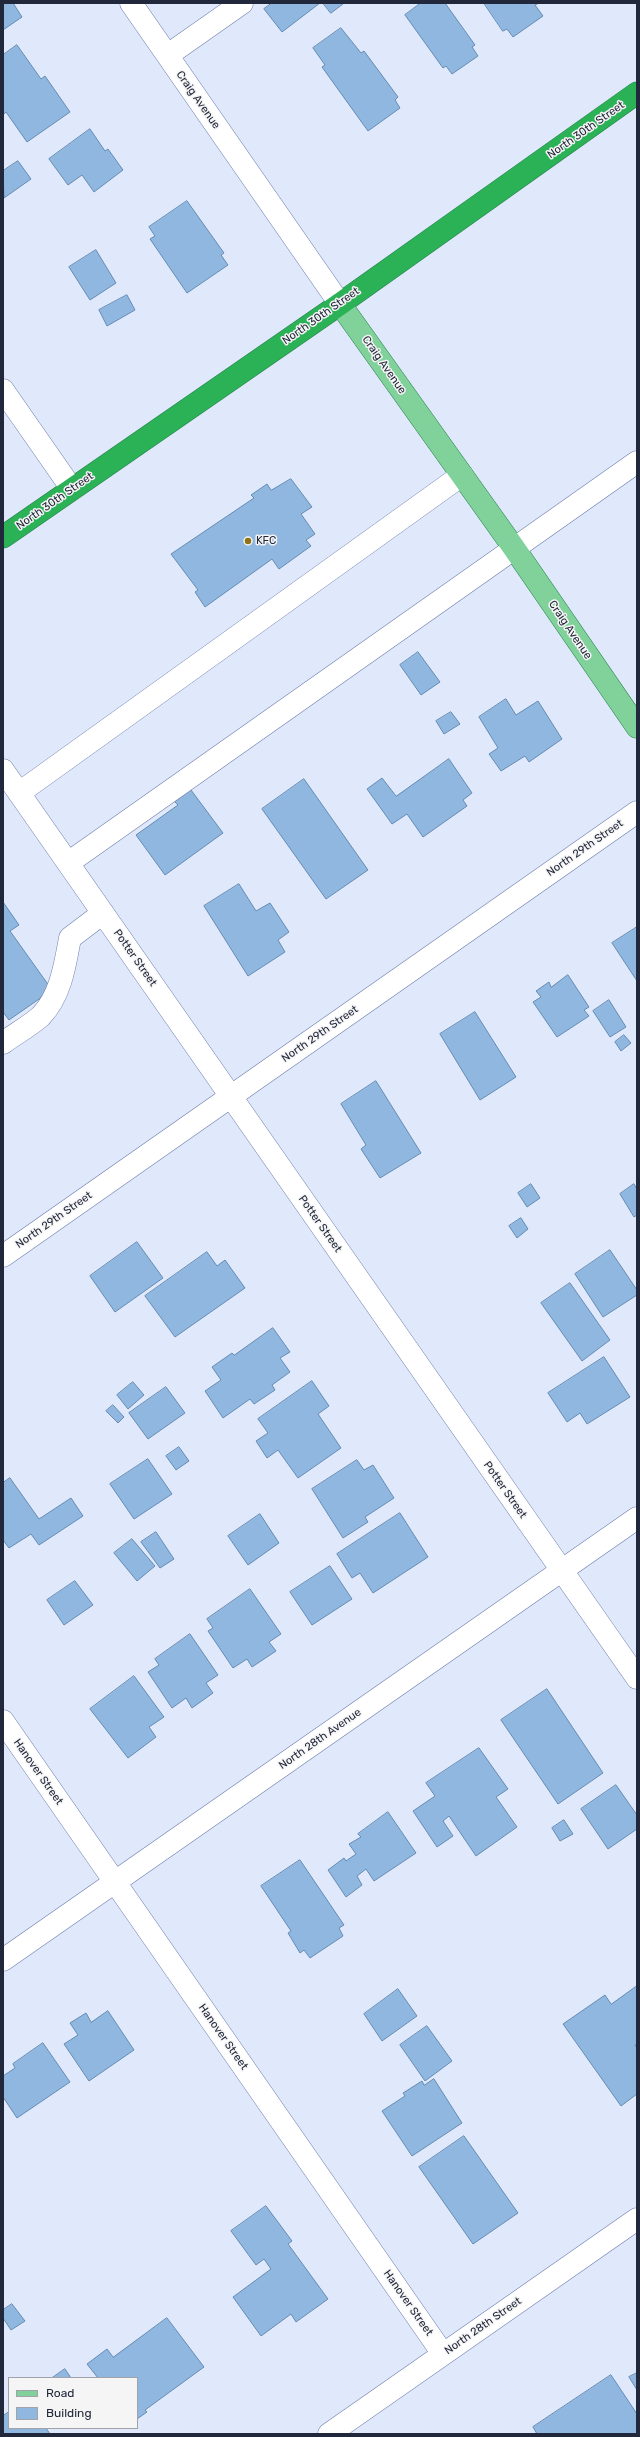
<!DOCTYPE html>
<html>
<head>
<meta charset="utf-8">
<style>
  body { margin:0 }
  #map { position:relative; width:640px; height:2437px; overflow:hidden; background:#e0e8fc; font-family:Rubik,sans-serif }
  canvas { display:block }
  .frame { position:absolute; inset:0; border:4px solid #22283b; pointer-events:none }
  .legend { position:absolute; left:8px; top:2377px; width:130px; height:52px; box-sizing:border-box; background:#f5f5f5; border:1px solid #a1a3ab; margin:0; padding:5px 7px; list-style:none; font-size:12px; color:#22283b }
  .legend li { display:flex; align-items:center; gap:8px; height:20px }
  .legend b { width:20px; border:1px solid #a1a3ab }
</style>
</head>
<body>
<div id="map">
<canvas width="640" height="2437"></canvas>
<div class="frame"></div>
<ul class="legend">
<li><b style="height:5px;background:#80d19a"></b>Road</li>
<li><b style="height:11px;background:#8fb7e0"></b>Building</li>
</ul>
</div>
<script>
const ctx = document.querySelector('canvas').getContext('2d');
ctx.lineJoin = 'round';
function fill(path, color) {
  ctx.fillStyle = color;
  ctx.fill(path, 'evenodd');
}
function trace(path, color, width, dash) {
  ctx.strokeStyle = color;
  ctx.lineWidth = width;
  ctx.lineCap = dash ? 'butt' : 'round';
  ctx.setLineDash(dash || []);
  ctx.stroke(path);
}
function label(font, color, halo, rows, align = 'center') {
  ctx.font = font + ' Rubik,sans-serif';
  ctx.lineWidth = 3;
  ctx.setLineDash([]);
  ctx.textBaseline = 'middle';
  ctx.strokeStyle = halo;
  ctx.fillStyle = color;
  for (const [text, x, y, turn = 0] of rows) {
    ctx.save();
    ctx.translate(x, y);
    ctx.rotate((+turn || 0) * Math.PI / 180);
    ctx.textAlign = isNaN(turn) ? turn : align;
    if (halo) ctx.strokeText(text, 0, 0);
    ctx.fillText(text, 0, 0);
    ctx.restore();
  }
}
const building = new Path2D(`
  M3,3H13L22,17L3,30Z
  M272,3H320L282,32L264,9Z
  M323,3H342L343,4L331,13Z
  M421,3H445L475,45L472,47L478,56L452,74L446,66L443,68L405,15Z
  M484,3H539L535,5L543,16L513,37L507,29L503,31Z
  M341,28L361,53L364,51L398,97L395,100L400,108L368,131L322,67L325,65L313,48Z
  M17,45L41,79L45,76L70,112L27,142L6,112L3,115V55Z
  M90,129L105,151L108,149L123,170L94,192L82,175L68,185L49,159Z
  M18,161L31,179L4,198L3,171Z
  M187,201L224,253L221,255L228,265L187,293L150,239L155,236L149,227Z
  M96,250L116,283L90,300L69,267Z
  M127,295L135,310L107,326L99,310Z
  M291,479L312,507L301,514L315,534L306,540L311,546L279,569L272,559L205,607L195,592L198,590L171,554L254,498L251,495L267,484L271,490Z
  M418,652L440,682L421,695L400,665Z
  M506,699L516,715L538,701L562,739L529,762L525,756L501,771L489,754L498,748L479,717Z
  M451,712L460,724L444,734L436,721Z
  M449,759L472,793L463,800L467,806L423,837L407,814L392,824L367,789L382,778L396,796Z
  M304,779L368,870L326,899L262,809Z
  M191,790L223,833L165,875L136,835L178,805L175,802Z
  M239,884L256,911L270,903L289,932L278,940L285,952L248,976L204,906Z
  M3,902L19,925L10,931L52,990L9,1020L3,1012Z
  M637,927V981L612,943Z
  M568,975L589,1007L584,1010L589,1016L557,1037L533,1002L541,997L536,991L549,982L551,987Z
  M609,1000L626,1027L610,1037L593,1011Z
  M475,1012L516,1077L480,1100L440,1034Z
  M624,1035L631,1043L621,1051L615,1042Z
  M376,1081L421,1153L380,1178L361,1149L366,1145L341,1104Z
  M531,1184L540,1198L527,1207L518,1193Z
  M634,1184L637,1189V1215L634,1217L620,1194Z
  M521,1218L528,1229L517,1238L509,1226Z
  M137,1242L163,1278L115,1312L90,1276Z
  M610,1250L637,1290V1295L603,1317L575,1274Z
  M207,1252L217,1266L225,1260L245,1288L175,1337L145,1296Z
  M570,1283L610,1340L582,1361L541,1303Z
  M273,1328L290,1352L280,1358L290,1372L272,1385L275,1390L254,1404L250,1399L223,1418L205,1391L221,1380L212,1367L232,1353L234,1355Z
  M604,1357L630,1397L587,1424L580,1413L567,1422L548,1393Z
  M312,1381L329,1406L318,1414L341,1448L298,1478L278,1450L267,1458L256,1441L268,1433L258,1419Z
  M133,1382L144,1395L128,1409L117,1395Z
  M166,1387L185,1413L148,1439L129,1413Z
  M113,1405L124,1417L118,1423L106,1411Z
  M179,1447L189,1461L176,1470L166,1456Z
  M148,1459L172,1494L134,1519L110,1484Z
  M357,1460L364,1470L373,1465L394,1498L365,1517L368,1522L343,1538L312,1489Z
  M10,1478L39,1519L71,1498L83,1516L39,1545L31,1534L9,1548L3,1540V1483Z
  M400,1513L428,1557L373,1593L360,1573L352,1578L337,1554Z
  M260,1514L279,1543L248,1565L228,1536Z
  M156,1532L174,1559L160,1568L141,1542Z
  M132,1539L155,1566L137,1581L114,1553Z
  M330,1566L352,1599L312,1625L290,1592Z
  M75,1581L93,1605L64,1625L47,1600Z
  M250,1589L281,1634L269,1642L276,1651L252,1667L247,1659L233,1668L208,1631L213,1628L207,1619Z
  M190,1634L218,1675L206,1683L213,1693L192,1708L186,1698L172,1708L148,1672L159,1665L155,1659Z
  M134,1676L164,1717L149,1727L156,1737L128,1758L90,1709Z
  M547,1689L603,1773L558,1804L501,1720Z
  M479,1748L508,1789L496,1797L517,1827L476,1856L449,1816L443,1821L453,1836L437,1847L413,1811L435,1796L426,1783Z
  M616,1785L637,1815V1829L608,1849L581,1809Z
  M388,1812L416,1853L374,1881L366,1869L357,1876L362,1885L346,1897L328,1870L344,1858L346,1861L356,1854L349,1844L361,1837L358,1834Z
  M564,1820L573,1834L560,1841L552,1828Z
  M300,1860L344,1925L339,1928L343,1936L310,1958L304,1950L300,1953L288,1933L291,1931L261,1886Z
  M637,1986V2044L635,2045L637,2048V2094L621,2106L563,2024L605,1995L611,2004Z
  M398,1989L417,2016L382,2041L364,2014Z
  M108,2011L134,2050L89,2081L64,2044L78,2035L70,2023L86,2013L91,2022Z
  M427,2026L452,2061L425,2081L400,2045Z
  M43,2043L70,2082L17,2118L3,2097V2076L15,2068L13,2064Z
  M434,2079L462,2123L412,2156L382,2111L405,2096L403,2093L422,2081L424,2085Z
  M464,2136L518,2213L473,2244L419,2167Z
  M266,2206L292,2241L288,2244L328,2299L296,2322L291,2314L261,2336L233,2297L271,2269L264,2259L256,2265L231,2231Z
  M12,2304L25,2321L11,2330L3,2318V2310Z
  M167,2318L204,2367L145,2410L147,2412L137,2419V2378H98L87,2364L107,2349L113,2357Z
  M65,2369L71,2378H52Z
  M637,2373V2390L629,2377Z
  M611,2375L637,2414V2434H537L533,2427Z
  M9,2412V2428H46L50,2434H3V2416Z`);
const minor = new Path2D(`
  M131,3L340,304
  M168,55L242,3
  M3,390L72,489
  M3,770L637,1678
  M19,793L462,475
  M68,863L637,462
  M3,1043C15,1034 30,1026 41,1016C61,995 65,965 70,938L103,913
  M3,1256L637,812
  M3,1721L443,2354
  M3,1960L637,1518
  M329,2434L637,2219`);
const major = new Path2D(`
  M340,304L514,548L637,727`);
const highway = new Path2D(`
  M3,537L340,304L637,93`);
const markers = [
  [248,541,4,"#8f7216"]
];
const streetNames = [
  ["Craig Avenue",198,100,55],
  ["North 30th Street",586,130,-35],
  ["North 30th Street",321,316,-35],
  ["Craig Avenue",384,365,55],
  ["North 30th Street",55,501,-35],
  ["Craig Avenue",570,630,56],
  ["North 29th Street",585,848,-35],
  ["Potter Street",135,958,55],
  ["North 29th Street",320,1034,-35],
  ["North 29th Street",54,1220,-35],
  ["Potter Street",320,1224,55],
  ["Potter Street",505,1490,55],
  ["North 28th Avenue",320,1739,-35],
  ["Hanover Street",38,1772,55],
  ["Hanover Street",223,2037,55],
  ["Hanover Street",408,2303,55],
  ["North 28th Street",483,2326,-35]
];
const poiNames = [
  ["KFC",256,541]
];
fill(building, '#8fb7e0');
trace(building, '#658bb2', 1);
trace(minor, '#6d7eab', 23);
trace(major, '#28824d', 23);
trace(highway, '#28824d', 23);
trace(minor, '#fff', 22);
trace(major, '#80d19a', 22);
trace(highway, '#2bb256', 22);
for (const [x, y, r, color] of markers) {
  const dot = new Path2D();
  dot.arc(x, y, r, 0, 2 * Math.PI);
  ctx.fillStyle = color;
  ctx.fill(dot);
  trace(dot, '#f5f5f5', 1.5);
}
label('11px', '#22283b', '#f5f5f5', streetNames);
label('11px', '#22283b', '#f5f5f5', poiNames, 'left');
</script>
</body>
</html>
